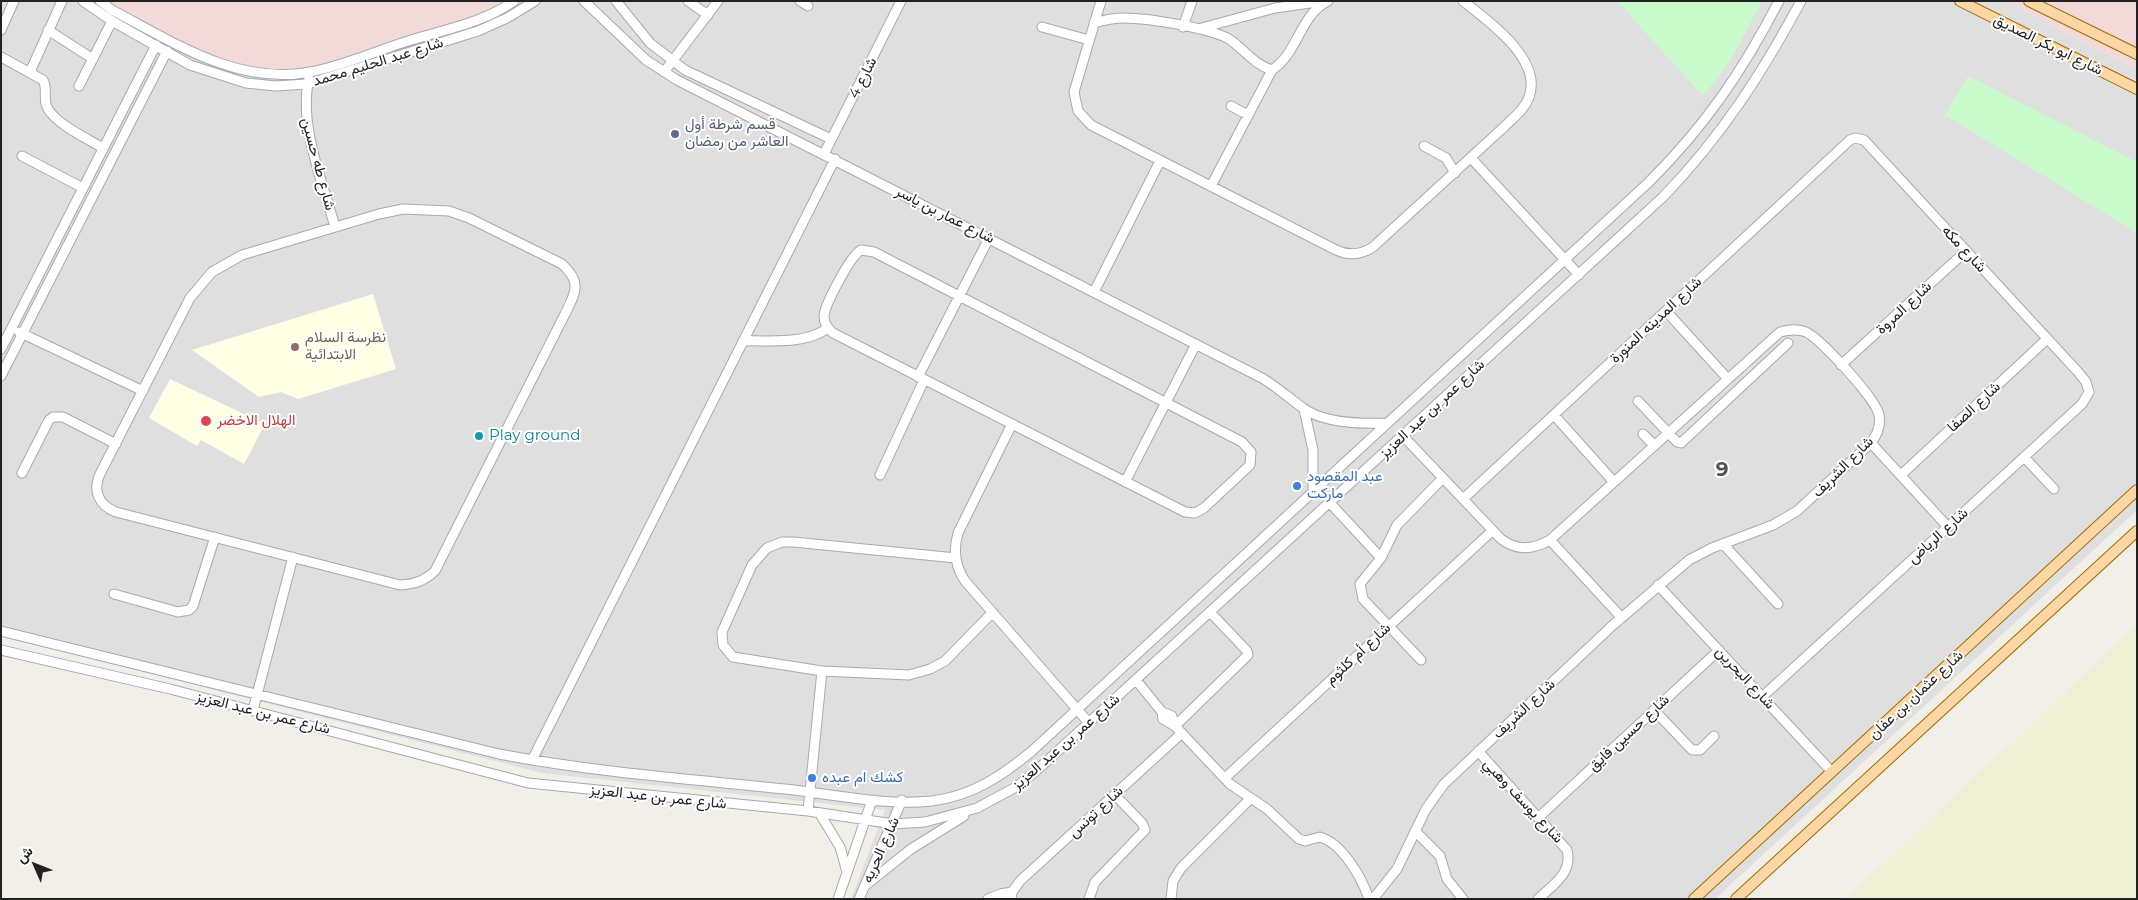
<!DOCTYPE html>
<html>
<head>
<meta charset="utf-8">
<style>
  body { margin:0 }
  #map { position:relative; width:2138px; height:900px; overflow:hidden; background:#f2efe9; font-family:Montserrat,Vazirmatn,sans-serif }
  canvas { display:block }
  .frame { position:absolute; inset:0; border:2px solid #222; pointer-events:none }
  .north { position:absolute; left:10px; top:840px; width:50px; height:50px; -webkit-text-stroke:4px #fff; paint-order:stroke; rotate:314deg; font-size:14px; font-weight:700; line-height:20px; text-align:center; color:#222 }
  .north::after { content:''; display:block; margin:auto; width:18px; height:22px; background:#222; clip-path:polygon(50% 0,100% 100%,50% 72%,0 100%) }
</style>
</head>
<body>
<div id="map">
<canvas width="2138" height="900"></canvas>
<div class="frame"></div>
<div class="north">ش</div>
</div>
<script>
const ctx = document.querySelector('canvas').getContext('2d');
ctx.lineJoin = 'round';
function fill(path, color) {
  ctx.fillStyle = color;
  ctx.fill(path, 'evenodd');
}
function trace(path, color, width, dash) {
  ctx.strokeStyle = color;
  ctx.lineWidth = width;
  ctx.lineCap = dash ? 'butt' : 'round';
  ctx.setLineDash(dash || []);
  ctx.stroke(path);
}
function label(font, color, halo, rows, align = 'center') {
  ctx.font = font + ' Montserrat,Vazirmatn,sans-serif';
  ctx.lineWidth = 4;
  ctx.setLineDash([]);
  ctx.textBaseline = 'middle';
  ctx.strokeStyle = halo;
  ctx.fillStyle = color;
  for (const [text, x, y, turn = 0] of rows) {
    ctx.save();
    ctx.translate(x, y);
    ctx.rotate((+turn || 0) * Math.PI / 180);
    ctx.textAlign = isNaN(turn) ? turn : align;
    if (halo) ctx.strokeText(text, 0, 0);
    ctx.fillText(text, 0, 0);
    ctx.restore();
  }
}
const residential = new Path2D(`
  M1,1H2005L2137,69V510L1715,899H851L885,810L542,773L1,636Z`);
const commercial = new Path2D(`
  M93,1H522L480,24L326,71L286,79L241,74L204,63L164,44Z
  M2005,1H2137V69Z`);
const education = new Path2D(`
  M373,294L396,369L298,399L281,392L259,397L192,350Z
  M170,379L265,424L244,464L201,440L197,446L149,418Z`);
const farmland = new Path2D(`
  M2137,625V899H1845Z`);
const park = new Path2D(`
  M1617,1H1762L1729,63L1703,96Z
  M1968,76L2137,162V233L1945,115Z`);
const minor = new Path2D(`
  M83,1L112,21L190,65L246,83L276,86L307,84L478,31L507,18L535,1
  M100,1L112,10C173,42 238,86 310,72C343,66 376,51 408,41C443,30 483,23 514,1
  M584,1L646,60L677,80L1262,378C1277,387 1289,398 1303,408C1323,423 1362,424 1387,423
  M616,1L650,43L685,70L831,139
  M688,1L708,15
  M800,1L808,6
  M1101,1L1074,92L1078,111L1091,125L1336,250C1349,256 1361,255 1373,247L1504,127C1513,118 1525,109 1529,97C1543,59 1488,21 1463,1
  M1094,23C1104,20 1114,18 1124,18C1147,18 1210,28 1229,39C1244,49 1253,64 1272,70
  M1042,27L1089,40
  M1183,27L1192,1
  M1198,29L1275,8L1324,1
  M1,30L14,1
  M48,30L93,59
  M1,57L43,80C48,89 43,98 47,107C54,123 88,139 103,148
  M30,72L62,1
  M664,72L718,1
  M309,79C298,124 323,183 335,227
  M79,86L112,21
  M1231,106L1248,115
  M1424,146L1446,158L1455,173
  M824,154L901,1
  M22,156L83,188
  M1471,158L1579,275
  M1211,186L1272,70C1299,52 1299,16 1328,1
  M403,209L449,211L469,218L562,264C582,282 576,292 565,314L435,571C424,581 415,584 400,585L116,512C98,505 92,490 101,472L190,298L212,272L242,255L379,214Z
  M861,250L874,252L1242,442L1251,452L1250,465L1204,508L1195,513L1185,512L833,333C828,329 824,323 824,316C825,304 851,255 861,250Z
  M1094,292L1160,161
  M1666,311L1727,378
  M19,332L143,391
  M744,341C772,340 804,345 828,328
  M1,349L156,45
  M1841,365L1966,251
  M1,376L167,51
  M918,377L989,238
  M1638,401L1677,442L1681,443L1788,343
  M1304,409L1313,450V492
  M1554,415L1613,481
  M1012,424L958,533C953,550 955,566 965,581L1089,723
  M1643,434L1654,445
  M1871,443L1948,527
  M2024,457L2054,489
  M22,473L49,420L53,417H63L116,444
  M880,475L924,380
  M1901,475L2047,339
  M1125,482L1196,344
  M1463,499L1850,140L1855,138L1864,140L2079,373L2086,382L2089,392L2082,404L1762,697
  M1330,503L1381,558
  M1550,540L1621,617
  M1723,544L1778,604
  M956,558L793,542H782L767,548L752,565L722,632L723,645L733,657L822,671L909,675L930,669L945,661L992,613
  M1658,585L1832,772
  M114,594L178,612L189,610L193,606L215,537
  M1,631L499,754C593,772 689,779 785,789C832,794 884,806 932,801C972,796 1002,776 1032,751L1649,182C1706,125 1742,72 1779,1
  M1,650L170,689L528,783L808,811L893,824L925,822L977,808L1016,787L1036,771L1663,197C1721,137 1761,75 1801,1
  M1421,660L1363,599L1360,584L1381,558L1397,525L1443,478
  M1136,680L1162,712L1163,719L1175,726L1230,784L1267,809L1299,839L1305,841L1320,837C1342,843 1362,878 1369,899
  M253,710L293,557
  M1654,710L1692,750H1700L1714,736
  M1162,712L1172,716L1174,724
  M1175,726L1248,655L1247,651L1210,612
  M1478,751L1567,850C1573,873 1553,885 1538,899
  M532,760L835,159
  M1225,778L1492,531
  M808,811L822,671
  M820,814L840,847L847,872
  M1539,817L1719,650
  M1415,831L1440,856L1447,879L1463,899
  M866,885L911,849L964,816
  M838,899L872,800
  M859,899L902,800
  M988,899L1000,894L1012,892
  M1011,899L1012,892L1020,881L1182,733
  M1089,899L1095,882L1145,830L1142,823L1115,795
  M1171,899L1173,881L1181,868L1250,799
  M1373,899L1397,869L1426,809L1444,784L1613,625L1689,560L1712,548L1773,525L1797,511L1871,443C1877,435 1881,425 1879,415C1876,399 1821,339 1806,332C1797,328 1788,330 1780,332L1550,540C1532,550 1517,551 1501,539L1403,436`);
const major = new Path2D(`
  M1960,1L2137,89
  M2029,1L2137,54
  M1694,899L2137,490
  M1736,899L2137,531`);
const markers = [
  [675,134,5,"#5c6f8a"],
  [295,347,5,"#8d6e63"],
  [206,421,6,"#e0444e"],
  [479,436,5,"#0f9aa8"],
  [1297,486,5,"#3f7fe0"],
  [812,778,5,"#3f7fe0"]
];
const streetNames = [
  ["شارع ابو بكر الصديق",2048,45,26],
  ["شارع عبد الحليم محمد",378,62,-17],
  ["شارع 4",863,78,-63],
  ["شارع طه حسين",318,164,75],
  ["شارع عمار بن ياسر",945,215,27],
  ["شارع مكه",1964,249,47],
  ["شارع المروة",1904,308,-43],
  ["شارع المدينه المنورة",1656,320,-43],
  ["شارع الصفا",1974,407,-43],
  ["شارع عمر بن عبد العزيز",1432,409,-43],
  ["شارع الشريف",1843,467,-45],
  ["شارع الرياض",1938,536,-42],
  ["شارع أم كلثوم",1358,654,-43],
  ["شارع البحرين",1745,678,47],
  ["شارع عثمان بن عفان",1916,695,-43],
  ["شارع الشريف",1524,709,-43],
  ["شارع عمر بن عبد العزيز",263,713,14],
  ["شارع حسين فايق",1629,733,-43],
  ["شارع عمر بن عبد العزيز",1066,742,-41],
  ["شارع عمر بن عبد العزيز",658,797,6],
  ["شارع يوسف وهبي",1523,801,47],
  ["شارع تونس",1096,812,-43],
  ["شارع الحريه",881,850,-66]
];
const serviceNames = [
  ["قسم شرطة أول",685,125],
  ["العاشر من رمضان",685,142]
];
const educationNames = [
  ["نظرسة السلام",305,338],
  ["الابتدائية",305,355]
];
const healthNames = [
  ["الهلال الاخضر",217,421]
];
const cultureNames = [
  ["Play ground",489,436]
];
const shopNames = [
  ["عبد المقصود",1307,477],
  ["ماركت",1307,494],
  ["كشك ام عبده",822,778]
];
const districtNames = [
  ["9",1722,470]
];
fill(residential, '#e0dfdf');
fill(commercial, '#f2dad9');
fill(education, '#ffffe5');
fill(farmland, '#eef0d5');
fill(park, '#c8facc');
trace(minor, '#a9a9a9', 11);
trace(major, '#a06b00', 12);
trace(minor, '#fff', 9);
trace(major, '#fcd6a4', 10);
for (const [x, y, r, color] of markers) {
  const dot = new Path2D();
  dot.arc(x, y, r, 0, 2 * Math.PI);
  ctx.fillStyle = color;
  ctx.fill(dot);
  trace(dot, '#fff', 2);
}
label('15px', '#222', '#fff', streetNames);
label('15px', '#4e5e75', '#fff', serviceNames, 'left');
label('15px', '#785e54', '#fff', educationNames, 'left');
label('15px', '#be3a42', '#fff', healthNames, 'left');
label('15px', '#0d838f', '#fff', cultureNames, 'left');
label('15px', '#366cbe', '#fff', shopNames, 'left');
label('bold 20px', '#555', '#fff', districtNames);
</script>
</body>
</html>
